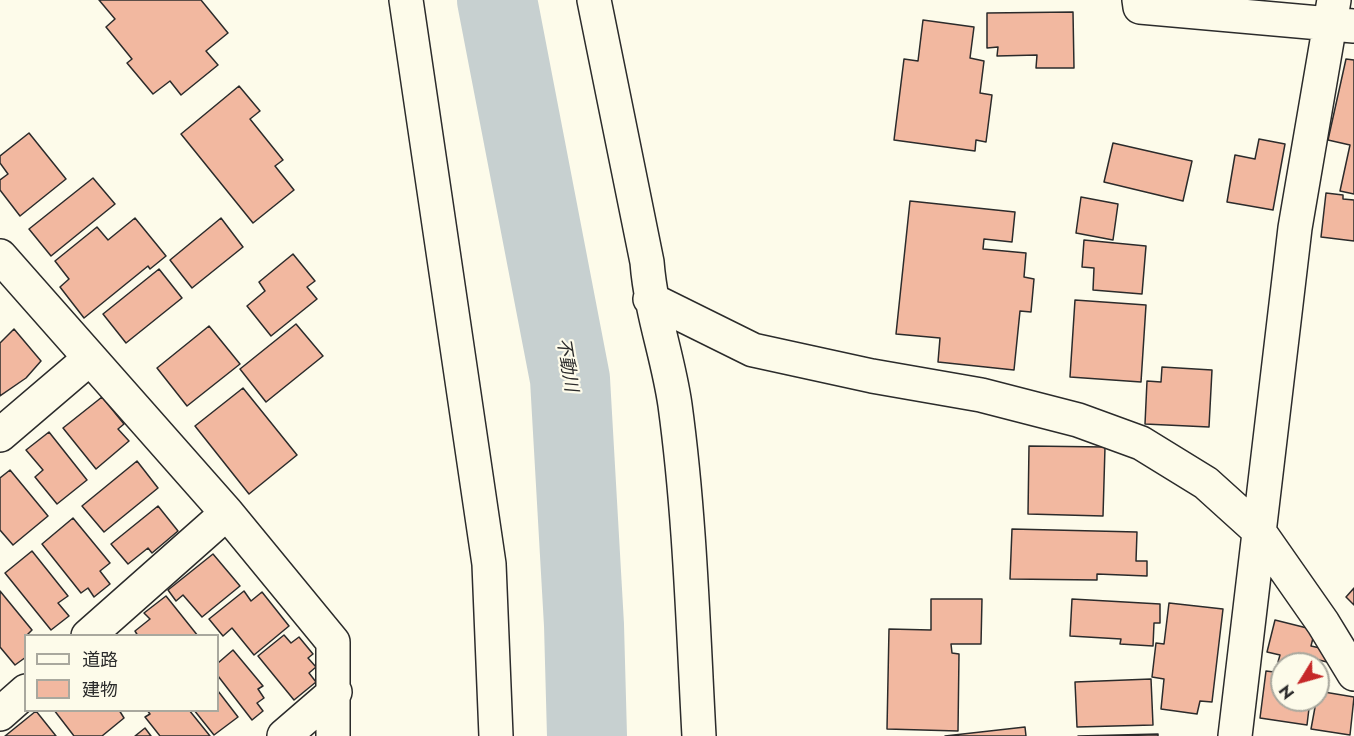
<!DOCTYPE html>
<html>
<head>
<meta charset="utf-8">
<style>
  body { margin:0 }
  #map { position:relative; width:1354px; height:736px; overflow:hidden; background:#fdfbea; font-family:Jost,"Noto Sans JP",sans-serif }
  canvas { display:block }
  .legend { position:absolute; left:24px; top:634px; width:195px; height:78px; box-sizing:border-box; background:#fdfbea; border:2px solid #a9a89e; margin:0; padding:8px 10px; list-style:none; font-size:18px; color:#2b2b2b }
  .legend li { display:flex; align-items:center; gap:12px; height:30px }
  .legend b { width:30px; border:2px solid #a9a89e }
  .north { position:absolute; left:1270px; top:652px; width:60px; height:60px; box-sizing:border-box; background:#fdfbea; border:2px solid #a9a89e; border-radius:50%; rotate:233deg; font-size:16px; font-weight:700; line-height:24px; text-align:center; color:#2b2b2b }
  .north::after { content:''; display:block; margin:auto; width:21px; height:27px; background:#c62828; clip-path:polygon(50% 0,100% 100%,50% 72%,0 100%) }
</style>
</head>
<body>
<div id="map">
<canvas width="1354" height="736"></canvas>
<ul class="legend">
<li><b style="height:8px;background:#fdfbea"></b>道路</li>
<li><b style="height:16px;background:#f2b8a0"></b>建物</li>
</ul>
<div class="north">N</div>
</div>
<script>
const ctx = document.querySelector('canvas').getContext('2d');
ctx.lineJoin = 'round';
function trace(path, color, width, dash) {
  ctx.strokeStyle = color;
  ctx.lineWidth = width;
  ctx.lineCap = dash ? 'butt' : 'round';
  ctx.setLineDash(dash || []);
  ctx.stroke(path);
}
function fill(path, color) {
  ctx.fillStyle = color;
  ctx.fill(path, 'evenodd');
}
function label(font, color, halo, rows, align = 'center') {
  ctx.font = font + ' Jost,"Noto Sans JP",sans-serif';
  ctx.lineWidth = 4.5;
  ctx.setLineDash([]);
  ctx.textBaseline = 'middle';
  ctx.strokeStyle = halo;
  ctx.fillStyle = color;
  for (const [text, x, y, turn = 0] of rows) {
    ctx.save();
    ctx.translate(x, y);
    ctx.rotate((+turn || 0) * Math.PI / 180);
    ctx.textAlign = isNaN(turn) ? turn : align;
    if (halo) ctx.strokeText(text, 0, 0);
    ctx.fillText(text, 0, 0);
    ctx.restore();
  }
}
const river = new Path2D(`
  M497,0L570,379L584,625L587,736`);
const building = new Path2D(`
  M99,0H201L228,33L206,51L218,65L181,95L170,81L153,94L127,63L132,59L106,27L115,19Z
  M1073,12L1074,68H1036L1037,55L997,56L998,47L987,48V13Z
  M923,20L974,27L970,58L984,61L980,93L992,95L986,142L976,140L975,151L894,140L904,59L918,61Z
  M1346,59L1354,60V194L1340,191L1350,145L1328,140Z
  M239,86L260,111L250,119L283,160L275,166L294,190L253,223L181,134Z
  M29,133L66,179L20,216L0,190V180L8,174L0,163V156Z
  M1259,139L1285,144L1273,210L1227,202L1235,155L1255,159Z
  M1113,143L1192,161L1183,201L1104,182Z
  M93,178L115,204L51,256L29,229Z
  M1326,193L1343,195V199L1354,200V241L1321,237Z
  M1081,197L1118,204L1113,240L1076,233Z
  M910,201L1015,212L1012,242L984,239L983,249L1026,253L1024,277L1034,279L1031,312L1020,311L1014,370L938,362L940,338L896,334Z
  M135,218L166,256L150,269L148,266L84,318L60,287L69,279L55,261L97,227L108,240Z
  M221,218L243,247L192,288L170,260Z
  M1084,240L1146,246L1142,294L1093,290L1094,268L1082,267Z
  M293,254L315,281L307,287L317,299L271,336L247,306L265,291L259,282Z
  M159,269L182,298L126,343L103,314Z
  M1075,300L1146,305L1141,382L1070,377Z
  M296,324L323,356L266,402L240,369Z
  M209,326L240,364L187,406L157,368Z
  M14,329L41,361L26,378L0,396V343Z
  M1162,367L1212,370L1209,427L1145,424L1147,381L1161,382Z
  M243,388L297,455L249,494L195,426Z
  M102,397L124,424L118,429L129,441L96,469L63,428Z
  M49,432L87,480L57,504L35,477L43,470L26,450Z
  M1029,446L1105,447L1103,516L1028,514Z
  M137,461L158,488L104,532L82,506Z
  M10,470L48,516L13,545L0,530V478Z
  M158,506L178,531L152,553L148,548L128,564L111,544Z
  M73,518L110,563L100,571L110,584L94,597L88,588L81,593L42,544Z
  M1012,529L1137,532L1136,561H1147V576L1097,574V580L1010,579Z
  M32,551L68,596L58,603L69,616L51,630L5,573Z
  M213,554L240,586L202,617L183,595L176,601L168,590Z
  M1354,588V605L1346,597Z
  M0,591L32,630L26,636V657L15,665L0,647Z
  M244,591L251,601L262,592L289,626L254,655L232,628L223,636L209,619Z
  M166,596L198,636H138L135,631L150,619L144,613Z
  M931,599H982L981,644H951L952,653L959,654L958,731L887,729L889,629L931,630Z
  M1072,599L1160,604V623H1154L1153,646L1120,644L1121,639L1070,636Z
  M1169,603L1223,609L1212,702L1200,701L1197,714L1161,709L1164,679L1152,677L1156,643L1164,644Z
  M1275,620L1315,630L1311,646L1329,650L1327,662L1315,659L1314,664L1278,662L1280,655L1267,652Z
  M284,635L291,643L299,637L313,654L308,658L316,667L309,673L316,682L294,700L258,656Z
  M233,650L263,686L258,689L264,698L257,703L263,711L252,720L218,676V663Z
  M1266,671L1282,673V700H1310L1307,725L1260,718Z
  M1151,679L1153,725L1077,727L1075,682Z
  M218,691L238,717L214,735L194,710H218Z
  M1318,691L1354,697L1350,735L1311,729Z
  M54,710H119L124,718L102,736H74Z
  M147,710H189L210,736H160L145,717L150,714Z
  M36,711L56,736H5Z
  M1025,727L1026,736H945Z
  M145,728L151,736H135Z
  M1158,734V736H1078Z`);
const street = new Path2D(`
  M594,0L647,262C651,313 668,356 675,405C690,515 693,626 699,736
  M1139,0L1140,7L1354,26
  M0,256L227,513L333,642V736
  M650,299L753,350L872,376L981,395L1078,420L1141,443L1206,483L1258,530L1323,623L1354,674
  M0,435L89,359
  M88,636L227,513
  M0,714L26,691
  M284,736L335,692
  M1235,736L1295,228L1334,0`);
const secondary = new Path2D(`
  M406,0L489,564L496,736`);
const waterNames = [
  ["不動川",566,365,81]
];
trace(river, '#c7d0d0', 80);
fill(building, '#f2b8a0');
trace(building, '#2b2b2b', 1.5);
trace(street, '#2b2b2b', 36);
trace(secondary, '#2b2b2b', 36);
trace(street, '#fdfbea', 33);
trace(secondary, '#fdfbea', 33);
label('italic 18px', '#2b2b2b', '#fdfbea', waterNames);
</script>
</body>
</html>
